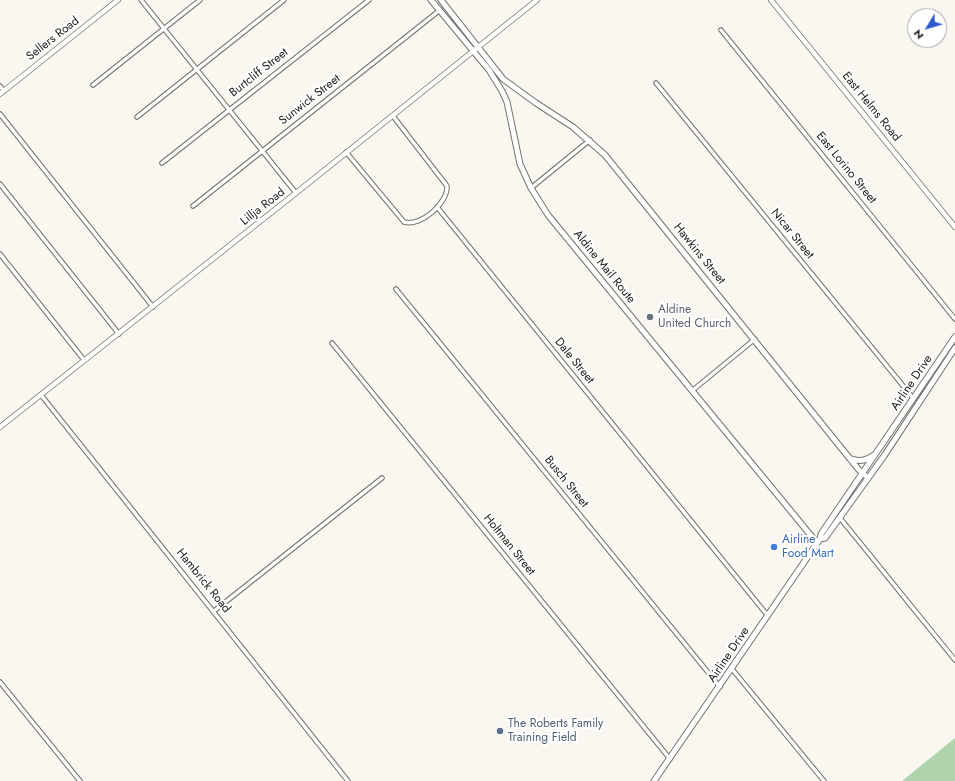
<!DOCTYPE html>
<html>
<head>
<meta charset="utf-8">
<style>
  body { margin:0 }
  #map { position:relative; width:955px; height:781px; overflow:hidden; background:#f9f7f0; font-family:Jost,sans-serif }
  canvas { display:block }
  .north { position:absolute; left:907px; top:8px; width:40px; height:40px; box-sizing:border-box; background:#fff; border:1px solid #a6a6a5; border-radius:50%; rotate:232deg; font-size:11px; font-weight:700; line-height:16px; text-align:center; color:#20201d }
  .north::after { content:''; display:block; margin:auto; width:14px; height:18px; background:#2d5bca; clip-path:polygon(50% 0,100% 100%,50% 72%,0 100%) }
</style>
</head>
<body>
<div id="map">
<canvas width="955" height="781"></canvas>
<div class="north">N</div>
</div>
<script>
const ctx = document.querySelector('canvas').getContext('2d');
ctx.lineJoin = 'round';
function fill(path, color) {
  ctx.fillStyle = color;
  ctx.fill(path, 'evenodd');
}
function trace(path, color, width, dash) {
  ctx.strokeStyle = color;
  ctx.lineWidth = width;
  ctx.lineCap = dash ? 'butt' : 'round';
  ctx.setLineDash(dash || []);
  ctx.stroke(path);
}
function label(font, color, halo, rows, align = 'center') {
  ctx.font = font + ' Jost,sans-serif';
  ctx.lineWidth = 4;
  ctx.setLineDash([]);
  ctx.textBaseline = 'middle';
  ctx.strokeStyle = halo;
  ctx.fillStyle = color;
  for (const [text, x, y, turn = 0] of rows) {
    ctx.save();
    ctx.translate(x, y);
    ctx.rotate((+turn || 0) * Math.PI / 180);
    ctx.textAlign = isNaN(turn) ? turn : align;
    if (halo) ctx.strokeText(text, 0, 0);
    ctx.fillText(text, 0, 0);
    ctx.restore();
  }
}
const green = new Path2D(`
  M955,738V781H902Z`);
const minor = new Path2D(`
  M141,0L296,193
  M721,30L955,319
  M656,83L913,398
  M93,85L200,0
  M0,86L4,91
  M0,114L153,307
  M137,117L284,0
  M346,152L404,222C421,227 448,203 447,186L393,116
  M162,163L369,0
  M0,184L119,334
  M531,188L590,140
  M193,206L440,10
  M437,207L768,616
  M0,254L84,360
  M396,289L720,687
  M332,343L670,759
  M693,390L755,339
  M41,395L348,781
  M840,518L955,660
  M214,611L382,478
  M732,669L824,781
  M0,682L80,781`);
const tertiary = new Path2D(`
  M771,0L955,227
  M0,94L118,0
  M0,427L296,193L537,0`);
const secondary = new Path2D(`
  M431,0L489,70L502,91L507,102L520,164L531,188L548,215L817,543
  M441,0L503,79L536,103L573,127L605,155L859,470L868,478
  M852,459C861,462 867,460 874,455
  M820,539L825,538L884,456L955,348
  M654,781L820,539L821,534L955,337`);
const markers = [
  [650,317,4,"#6b7280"],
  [774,547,4,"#3f7fe0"],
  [500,731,4,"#5c6f8a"]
];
const streetNames = [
  ["Sellers Road",53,39,-38],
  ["Burtcliff Street",259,73,-38],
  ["Sunwick Street",310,100,-38],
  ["East Helms Road",871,107,51],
  ["East Lorino Street",846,168,51],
  ["Lillja Road",263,207,-38],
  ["Nicar Street",792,234,51],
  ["Hawkins Street",699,254,51],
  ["Aldine Mail Route",604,267,51],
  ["Dale Street",574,361,51],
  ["Airline Drive",912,383,-56],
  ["Busch Street",566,482,51],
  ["Holtman Street",509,545,51],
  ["Hambrick Road",203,581,51],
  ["Airline Drive",729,655,-56]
];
const worshipNames = [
  ["Aldine",658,310],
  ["United Church",658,324]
];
const shopNames = [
  ["Airline",782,540],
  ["Food Mart",782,554]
];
const serviceNames = [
  ["The Roberts Family",508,724],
  ["Training Field",508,738]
];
fill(green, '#afd4ac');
trace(minor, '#75746e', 5.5);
trace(tertiary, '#75746e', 6);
trace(secondary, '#75746e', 7);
trace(minor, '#fff', 3.5);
trace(tertiary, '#fff', 4.5);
trace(secondary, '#fff', 5);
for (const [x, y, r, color] of markers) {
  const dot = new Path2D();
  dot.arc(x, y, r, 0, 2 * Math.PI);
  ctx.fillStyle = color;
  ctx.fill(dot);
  trace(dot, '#fff', 1.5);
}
label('12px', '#20201d', '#fff', streetNames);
label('12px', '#5b616d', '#fff', worshipNames, 'left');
label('12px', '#366cbe', '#fff', shopNames, 'left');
label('12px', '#4e5e75', '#fff', serviceNames, 'left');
</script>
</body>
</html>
